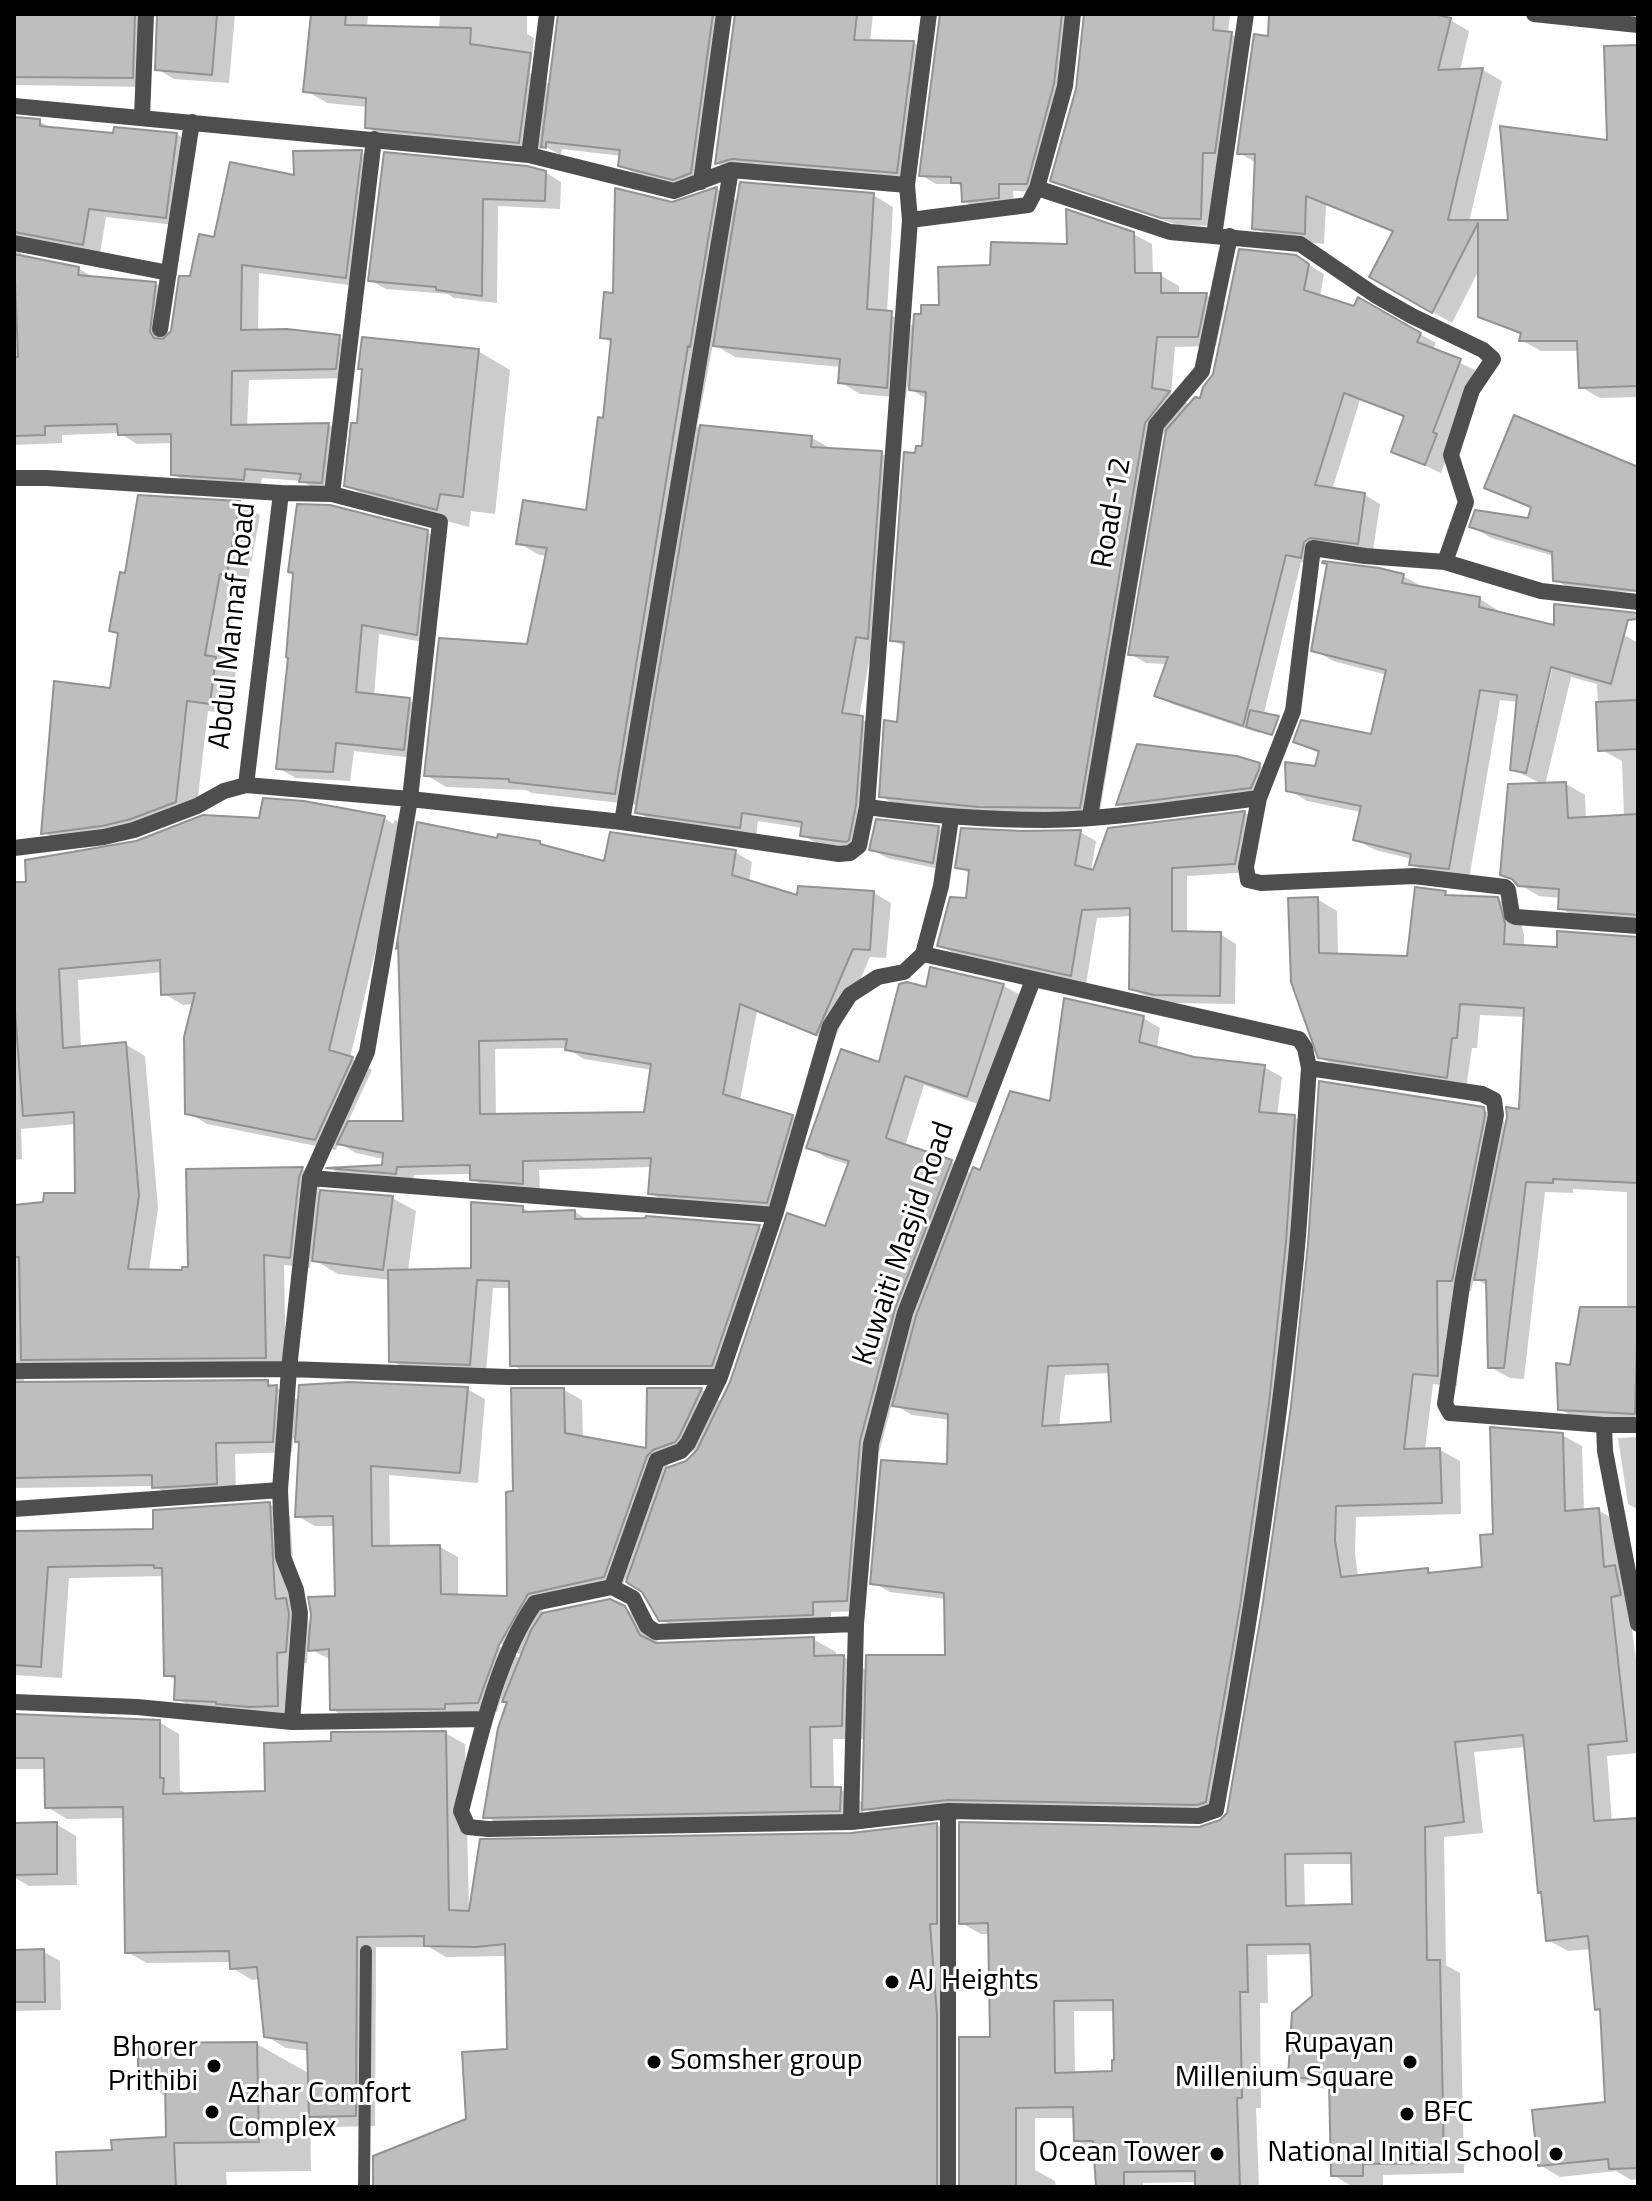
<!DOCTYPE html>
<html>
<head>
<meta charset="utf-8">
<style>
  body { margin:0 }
  #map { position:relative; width:1652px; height:2201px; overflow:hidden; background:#fff; font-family:"Titillium Web",sans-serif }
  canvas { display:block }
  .frame { position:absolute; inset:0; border:16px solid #000; pointer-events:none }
</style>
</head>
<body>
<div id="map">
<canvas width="1652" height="2201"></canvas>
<div class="frame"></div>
</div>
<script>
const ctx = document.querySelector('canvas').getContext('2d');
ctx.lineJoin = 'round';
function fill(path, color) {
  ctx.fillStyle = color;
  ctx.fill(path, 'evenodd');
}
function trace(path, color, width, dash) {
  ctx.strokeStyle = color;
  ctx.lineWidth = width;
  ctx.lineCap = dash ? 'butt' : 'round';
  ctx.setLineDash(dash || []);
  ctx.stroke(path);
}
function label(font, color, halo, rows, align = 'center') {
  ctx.font = font + ' "Titillium Web",sans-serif';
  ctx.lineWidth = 6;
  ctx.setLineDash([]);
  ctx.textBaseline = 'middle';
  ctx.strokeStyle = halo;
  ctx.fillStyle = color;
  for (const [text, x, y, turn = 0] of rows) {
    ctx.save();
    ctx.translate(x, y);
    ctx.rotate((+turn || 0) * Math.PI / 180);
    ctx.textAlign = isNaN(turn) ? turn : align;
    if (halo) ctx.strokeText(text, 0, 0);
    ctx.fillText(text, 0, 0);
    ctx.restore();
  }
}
const shadow = new Path2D(`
  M14,14H235L229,83L174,79L157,69L159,14L154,17L152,24L149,87L14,85Z
  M313,14H368L367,28L439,29L440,14H527V34L534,38L530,73L551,85L560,14H734L731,15L706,181L690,187L636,174L620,165L622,156L562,149L561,155L542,145L541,154L389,140L367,127L368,107L327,103L305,90Z
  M737,14H873L870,42L914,43L929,52L913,181L732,172L717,163Z
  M941,14H1081L1077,21L1041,192L1013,191L1014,205L978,210L964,201L963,188L958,184H936L921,175Z
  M1086,14H1230L1228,33L1246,42L1215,226L1178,225L1067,188L1053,180L1078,88Z
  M1271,14H1425L1450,20L1469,31L1460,71L1483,70L1502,81L1469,222H1510L1609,142L1638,47V397L1600,398L1581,387L1580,351H1541L1521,340L1523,336L1480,316V268L1452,323L1371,277L1394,233L1326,205L1324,244L1274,239L1255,227L1257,163L1239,153L1270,38Z
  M14,119L39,121L52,129L115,135L176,134L194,144L183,226L106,217L100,254L20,250L22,257L79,269L96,279L156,284L173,294L167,338L173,332L192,278L216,239L296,178L361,152L378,162L363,287L259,273L258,332L339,337L356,347L352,378L249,380L247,427L329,425L346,435L339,491H319L302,481L262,478L260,488L190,484L173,474V443L137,444L119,433L62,435V443L14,445Z
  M385,154L545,172L561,182L560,209L498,206L497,303L454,298L448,294L386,289L370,280Z
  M717,189L739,202L873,195L893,207L887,313L915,327L992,267L1069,246L1133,234L1152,244L1153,275H1160L1179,286V295H1206L1225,305L1216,346L1175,347L1171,394L1190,405L1201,400L1296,257L1324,274L1320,297L1355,308L1359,300L1436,343L1432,350L1475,370L1448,442L1452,445L1441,473L1393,451L1406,418L1360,400L1332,490L1365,495L1380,504L1373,551H1319L1316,566L1301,562L1259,733L1172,704L1156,695L1167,664L1146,663L1130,654L1169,427L1163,434L1099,817L899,807L881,796L899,724L905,647L892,639L917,455L924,448L927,399L907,387L906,398L860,394L840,382L841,367L735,357L713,344L697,427L812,438L828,447V450L881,453L898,462L872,645L859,718L878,728L865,848L818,844L802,835L803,828L758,821L756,836L653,821L637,812L638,805L532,793L526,790L446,787L426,775L529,646L548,556L539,555L519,543L588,512L605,420L612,343L602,337L615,295L672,204Z
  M478,351L510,370L495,514L471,511L469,527L378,503L346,485L358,425Z
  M1638,462V592L1575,591L1555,580L1554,556L1491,538L1471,526L1530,520L1532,509L1486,487L1637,469Z
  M239,503L260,515L247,586L240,584L226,664L236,670L230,714L208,711L196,814L64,844L43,832L112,690L120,635L111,630L127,575Z
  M427,532L445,542L434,644L379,634L374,696L409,700L427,710L422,759L354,751L350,781L296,778L278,768L290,658Z
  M1403,576L1423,587L1480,599L1499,611V614L1557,628L1624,635L1638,643V924L1580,919L1560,908L1561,898L1539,896L1502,874L1544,785L1512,769L1518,702L1500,700L1469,879L1431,875L1411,864L1412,859L1375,850L1355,839L1361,812L1307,801L1288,789L1317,768L1320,754L1295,741L1373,737L1387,675L1333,661L1314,650ZM1551,657L1555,658L1534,742V732ZM1571,677L1597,684L1600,749L1622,761L1624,817L1586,819L1585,795L1566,784L1545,785Z
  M1259,765L1273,773L1265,795L1132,812L1119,804Z
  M1245,813L1260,822L1251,872L1187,876V934H1220L1236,944L1235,1004L1172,1003L1147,997L1131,988L1132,916L1097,918L1086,984L955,954L939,945L967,900L971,874L957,866L1022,833L1080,832L1096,841L1091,871L1095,872L1110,829Z
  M384,818L393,824L395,820L411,829L401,844L350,1058L372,1070L347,1124L405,1123L401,949L398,948L419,825L499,840L540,843L549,848L606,863L735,852L752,862L749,882L799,898V888L874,893L891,903L886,958L870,957L833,1043L757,1011L740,1101L792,1116L809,1126L784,1212L667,1202L650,1193L652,1167L539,1170L540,1192L489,1188L472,1179V1174L414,1175L413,1182L345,1177L333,1170L383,1167L384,1159L356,1153L339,1143L336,1150L207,1124L187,1112L194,1004L183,1005L163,993V972L78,980L81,1048L125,1044L145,1056L158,1208L149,1271L184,1272L190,1269L188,1171L302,1169L322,1180L318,1192L392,1198L416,1211L408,1271L473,1270L523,1208L532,1213L575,1212L590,1221L647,1218L759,1227L775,1236L728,1374H529L512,1365L511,1288H493L486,1373L407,1370L391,1360L390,1280L338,1274L311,1258L310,1268L284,1265L286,1369L24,1376V1384L267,1382L300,1401L467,1389L485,1399L478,1483L389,1475L390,1548L440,1547L458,1557V1597L509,1598L515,1493L564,1390L582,1400L583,1438L648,1450L649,1390H702L722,1402L826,1229L850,1165L827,1158L808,1147L880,1065L928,990L931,969L1004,986L1022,996L986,1107L924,1085L905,1146L951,1162L972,1174L981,1172L1143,1018L1160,1028L1157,1048L1193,1058L1264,1067L1282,1077L1277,1116L1294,1117L1311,1127L1223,1811L881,1818L863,1808V1823L508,1830L486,1816L508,1703L501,1699L497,1712L350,1720L332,1709L331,1660L308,1648L307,1663L298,1664V1717L197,1710L176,1698V1681L166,1674L164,1576L69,1578L62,1678L14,1675V1533L155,1531L269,1504L290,1516L296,1606L307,1612L310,1631L337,1597L335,1526H315L297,1516L301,1443L293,1438L292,1452L235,1454L236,1494L174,1498L154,1486L14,1488V1207L45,1204L77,1195L76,1124L21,1129L22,1159L14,1160V884H28L261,820ZM566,1048L584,1059L652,1070L646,1114L496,1116L495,1049ZM1110,1373L1113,1424L1059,1427L1065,1375ZM892,1403L912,1415L950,1420L949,1466L873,1582L890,1592L946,1599L947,1657L868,1671L844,1657H836V1652L813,1639L660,1645L648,1622L610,1601L540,1615L547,1604L622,1587L625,1579L644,1591L661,1619L680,1631L831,1625V1612L865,1611L879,1453ZM701,1448L687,1463L663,1472L671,1460ZM492,1638L521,1655V1659L490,1641ZM833,1739H866L864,1803L840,1789H834Z
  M938,828L954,837L949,871L887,858L871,849Z
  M1445,893L1452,897L1497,899L1518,911L1524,935V947L1559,949L1638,937V1423L1580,1421L1560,1409L1571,1367L1627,1309V1192L1573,1189V1193L1545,1192L1524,1379L1510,1378L1490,1367L1488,1286L1474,1278L1471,1291L1456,1292L1457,1386L1433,1384L1425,1450H1440L1460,1461L1461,1514L1356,1517L1355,1554L1358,1577L1427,1570L1435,1574L1484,1569L1495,1536L1562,1435L1582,1446L1584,1512L1598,1510L1618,1522L1638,1675V1753L1607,1756L1612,1822L1638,1820V2179L1631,2180L1616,2171L1560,2177L1540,2165L1607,2104L1603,2012L1597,2008L1591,1949L1568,1951L1548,1940L1543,1894L1540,1891L1526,1747L1474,1752L1483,1833L1444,1837L1446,1965L1460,1973L1464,2173L1383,2175V2187H1353L1333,2175L1331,2089L1310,2087L1290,2076L1314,1997L1312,1954L1267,1955L1268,2003H1260L1261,2108H1256L1259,2187H1197V2182L1143,2183V2187H1098L1096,2152L1076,2140L1075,2118H1035V2170L1055,2181L1056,2187H961L992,2039L990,1934H981L961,1923L1222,1822L1228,1814L1264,1609L1478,1107L1504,1121L1505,1132L1521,1111L1526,1017L1480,1015L1477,1048H1472L1466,1088L1340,1069L1320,1057L1317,899L1337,911L1338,955L1409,958ZM1304,1864H1353L1354,1906L1305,1907ZM1074,2011H1115L1114,2073L1075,2074Z
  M1638,1437V1510L1628,1504L1618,1438Z
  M14,1716L159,1722L179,1734L180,1790L184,1792L183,1796L267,1793L333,1743L445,1733L465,1744L469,1910L851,1835L937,1825L956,1837V1935H949L956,2027V2187H375L468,2120L509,2051L507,1956L446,1957L429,1947H376L375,2126L331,2127L310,2115L311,2171L226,2172L227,2187H59L114,2152L168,2139L167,2097L140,2081L257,2044L310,2074V2051L286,2048L266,2036L260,1979L252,1980L232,1968V1962L147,1963L127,1952L125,1818L67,1819L47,1807L46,1769H14Z
  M56,1824L76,1836L77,1885L29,1886L14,1877V1825Z
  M14,1952H44L60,1961L61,2010L14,2011Z`);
const building = new Path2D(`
  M14,14H135L133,78L14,77Z
  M157,14H217L212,75L155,70Z
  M311,14H346L345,25L471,28L470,44L531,53L519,143L365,128L366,98L303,92Z
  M558,14H713L691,173L673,180L618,166L620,150L546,142V148L541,147Z
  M735,14H857L854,40L914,41L897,173L732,159L715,164Z
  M940,14H1062L1054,84L1027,184H999V198L962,202L961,183H951V177L919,176Z
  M1084,14H1214L1213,30L1232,32L1215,153H1203L1201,219L1161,218L1050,181L1076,89Z
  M1269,14H1434L1451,18L1438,70L1483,68L1448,220H1508L1500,126L1607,140L1604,46L1638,45V386L1579,388L1577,341H1519L1521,333L1478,317V223L1432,313L1369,277L1393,231L1306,196L1305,234L1252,229L1255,154H1237L1254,34L1268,36Z
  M14,117L40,119V126L113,133L114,127L177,133L166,218L89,209L83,245L14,232Z
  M362,150L346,278L242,265L241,330L287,329L340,335L336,369L232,371L231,425L329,423L322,483L299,482L301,474L245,469L244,480L171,475V434L118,435L117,424L45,426V435L14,436V357H18L14,254L79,267L78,275L156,282L150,332L154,338L163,339L171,331L179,276H190L199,234L214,237L230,162L294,175L293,151Z
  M384,152L527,166L546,171L545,201L483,199L482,296L436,290V287L368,281Z
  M740,182L874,193L867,309L892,311L887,388L838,383L840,359L713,346Z
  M717,187L690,347L688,346L615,794L509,782V779L424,776L439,638L527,644L547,548L516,544L523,500L586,510L598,417L603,418L611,339L600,338L604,292L613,293L615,188L672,202Z
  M1066,209L1134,232L1135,273H1161V293H1207L1198,337H1157L1152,388L1170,391L1145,423L1080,808L978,807L879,797L884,720L897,722L904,642L890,641L904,452L915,453L916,446H922L926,392L909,390L914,314H921V305H939L938,267L990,265L991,242L1067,244Z
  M1239,249L1296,255L1309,264L1304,290L1354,306L1358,297L1421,333L1417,342L1461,359L1433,432L1437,434L1425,465L1391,452L1404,416L1344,393L1315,485L1365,493L1358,544L1310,538L1304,542L1301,558L1286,555L1243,726L1154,696L1168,657L1128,655L1166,430L1195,397L1200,398L1203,387L1213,374Z
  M362,337L479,349L463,497L440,494L437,510L344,486L351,423H357L362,369H358Z
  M1514,415L1638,467V591L1553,581L1552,552L1469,527L1475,510L1528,518L1531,507L1484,488Z
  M700,425L812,436L811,447L882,451L868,639L856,637L842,713L863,716L856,805L849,840L846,842L800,836L802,822L742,813L740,828L635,813Z
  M138,495L240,501L227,575L220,574L205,655L216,657L210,704L187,701L176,802L131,819L102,826L41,834L54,681L110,688L118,633L109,631L120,572L125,573Z
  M297,504L330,505L428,530L417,635L362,625L356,692L410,698L404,750L336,743L333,772L276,769L288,658L286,657L293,573L288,572Z
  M1323,561L1379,568L1404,574L1402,583L1480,597L1479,607L1554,625V604L1638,613V619L1628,620L1611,684L1551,667L1526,773L1510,770L1517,695L1480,690L1449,869L1409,865L1411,854L1353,840L1361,806L1286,791L1285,762L1315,766L1319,751L1293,742L1301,720L1371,734L1386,670L1311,651L1327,564L1322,563Z
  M1638,700V749L1598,751L1596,702Z
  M1250,710L1279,716L1272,735L1246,727Z
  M1137,744L1237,756L1260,763L1259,769L1251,788L1116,805Z
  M1566,782L1568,818L1638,814V915L1558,909L1559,889L1518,886L1512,879L1500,875L1508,784Z
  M263,798L304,801L385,816L329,1050L353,1057L315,1140L185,1114L184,1037L195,993L161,995L160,960L59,969L63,1048L126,1042L139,1196L128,1269L182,1270V1267H188L186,1169L303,1167L299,1177L290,1258L264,1255L266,1358L21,1360L19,1257H14V1205L43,1202L44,1193H75L74,1112L23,1116L14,999V882H26L25,860L136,841L203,815L259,818Z
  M1245,811L1235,864L1172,868V931L1221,932L1220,996L1154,995L1129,989L1130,908L1082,910L1071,976L937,946L950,897L966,898L969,870L955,868L961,828L1022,831L1081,830L1075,865L1093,870L1108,828Z
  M876,819L939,826L933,863L869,850Z
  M417,822L497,838L498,834L540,841V844L604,861L610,832L736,850L732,875L797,895L798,886L874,891L870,950L853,949L816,1035L740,1004L723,1094L793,1115L767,1203L648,1194L651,1158L523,1161V1184L470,1180V1165L397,1167L396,1174L326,1168L382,1165L383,1153L337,1144L348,1121H403L398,942L396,949ZM567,1039L565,1050L651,1064L644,1112L480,1114L479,1041Z
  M1415,887L1446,891L1445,895L1498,897L1505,923L1504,944L1557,947V931L1638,937V1183L1553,1179V1183L1526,1182L1504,1368H1488L1486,1280H1474L1507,1117L1506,1107L1519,1109L1524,1008L1460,1004L1457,1038H1452L1447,1078L1318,1058L1291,982L1288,898L1318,897L1319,953L1407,956Z
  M930,967L1004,984L967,1097L905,1076L886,1138L952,1160L895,1309L860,1441L847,1601L813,1602V1615L659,1621L642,1592L626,1582L666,1468L686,1461L697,1450L730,1382L787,1213L825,1226L849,1161L806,1148L841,1049L879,1062L899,984L907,982L926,987Z
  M1064,998L1144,1016L1139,1042L1194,1057L1265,1065L1259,1112L1295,1115L1286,1242L1269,1403L1240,1606L1206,1802L1197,1805L948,1800L862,1810L866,1655H945L944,1593L870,1584L881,1460L947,1464L948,1414L892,1406L916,1316L973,1167L980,1170L1010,1091L1050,1101ZM1108,1364L1111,1422L1042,1426L1048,1366Z
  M1319,1081L1484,1107L1485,1115L1452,1281H1437L1438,1376L1413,1374L1404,1449L1440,1448L1442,1503L1336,1506L1335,1541L1341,1577L1428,1568V1573L1482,1567L1480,1535L1493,1534L1490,1427L1563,1433L1565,1511L1599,1508L1604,1567L1615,1565L1621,1595L1611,1597L1627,1741L1588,1745L1594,1821L1638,1818V2168L1609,2169L1608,2159L1538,2166L1532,2110L1605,2102L1600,2009L1595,2010L1588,1936L1546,1941L1541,1892L1538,1893L1523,1735L1455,1742L1464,1822L1425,1827L1427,1960H1440L1444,2163L1363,2164V2176H1331L1329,2080L1288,2077L1292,2013L1312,1996L1310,1944L1247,1945L1248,1992H1240L1242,2098H1237L1240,2187H1195V2171L1124,2172V2187H1096L1093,2141H1074L1073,2107L1016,2108V2187H959V2037H990L988,1923L959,1924V1822L1199,1827L1220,1820L1227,1813L1262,1609L1291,1406L1308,1244ZM1351,1853L1352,1904L1286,1906L1285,1854ZM1113,2000L1114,2060H1112V2071L1055,2073L1054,2001Z
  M320,1190L393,1196L383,1270L312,1261Z
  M471,1202L523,1206V1212L575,1210V1219L645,1218L646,1216L760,1225L712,1366H510L509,1281L477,1280L470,1365L389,1362L388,1270L471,1268Z
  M1580,1307H1638L1635,1414L1558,1410L1556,1363L1570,1365Z
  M268,1380V1386L277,1385L273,1442L216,1443L217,1484L152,1488V1475L14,1478V1382Z
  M349,1382L468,1387L460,1473L371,1466L372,1546L440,1545L441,1594L507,1596L506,1492L513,1491L511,1388H564L565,1433L646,1448L647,1388H702L679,1437L675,1442L653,1450L647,1456L604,1577L528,1594L499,1645L478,1703L445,1704V1709L330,1710L329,1649L308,1651L311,1614L308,1597L335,1596L333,1516L295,1517L299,1442H295L299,1385Z
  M270,1502L275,1595L276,1599L286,1598L289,1614L286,1652L277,1653L278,1706L249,1707L216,1704V1702L174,1700L175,1676H164L162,1568H154V1565L48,1567L41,1667L14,1665V1531L153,1529V1510Z
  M610,1599L625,1606L640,1635L656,1643L814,1637V1656L844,1655L842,1726L810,1727L811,1787H841L840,1811L483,1818L498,1728L507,1702H502L531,1630L542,1613Z
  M14,1714L160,1720V1778H164L163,1794L265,1791L264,1743L331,1741V1732L446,1731L449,1910L469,1911L480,1839L851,1833L937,1823V1924H930L937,2015V2187H373V2156L466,2119L462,2052L507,2049L505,1944L476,1947L424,1946V1936L357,1937L356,2116L309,2117L307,2043L264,2037L257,1967L230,1969L229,1951L125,1953L123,1807L45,1808L44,1758H14Z
  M57,1822V1874L14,1875V1823Z
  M44,1949L45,2002H14V1950Z
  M257,2042L259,2142L174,2143L176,2187H57L56,2152L112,2150L111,2140L166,2137L165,2082L138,2083V2043Z`);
const lane = new Path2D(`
  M364,2187L366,1951`);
const street = new Path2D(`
  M1534,14L1638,25
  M14,106L529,155L674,191L731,170L907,185L910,220L1028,205L1037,188L1170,232L1300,244L1375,295L1412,316L1483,350L1493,359L1472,390L1451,455L1466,502L1445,562L1541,591L1638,602
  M142,118L146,14
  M529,155L547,14
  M701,182L724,14
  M907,185L929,14
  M1037,188L1065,86L1073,14
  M1214,236L1246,14
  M14,243L169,273
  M160,329L192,122
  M14,478H47L281,493L246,785
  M281,493L332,494L440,522L410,799L367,1052L310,1178L289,1369L280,1490L283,1557L296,1590L300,1613L292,1722
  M332,494L374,139
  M1445,562L1365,556L1313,548L1293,711L1259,798L1246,867L1248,880L1261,883L1414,876L1505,887L1508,890L1512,915L1516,917L1638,926
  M867,807C926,815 984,820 1045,820C1116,819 1188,807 1259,798
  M1090,816L1156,425L1202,371L1230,236
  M622,822L731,170
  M14,848L104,837L134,830L197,806L224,791L246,785L410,799L622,822L839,854L850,853L859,846L867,807L910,220
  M923,954L1299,1039L1305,1048L1309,1068C1304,1134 1302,1202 1295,1268C1277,1450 1249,1630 1216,1810L1199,1816L948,1811
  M1309,1068L1482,1094L1494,1100L1496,1115L1463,1279L1445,1404L1450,1413L1604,1425
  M310,1178L775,1215
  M14,1371L289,1369L508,1377H720
  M1638,1425H1604L1605,1451L1638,1624
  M14,1509L280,1490
  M612,1587L633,1598L647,1626L656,1632L856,1624
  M14,1702L137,1707L292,1722L485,1719
  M851,1822L856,1624L871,1444L905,1313L1033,980
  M948,2187V1811L851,1822L488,1829L468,1827L461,1811C478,1746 496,1658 535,1603L612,1587L657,1460L681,1451L688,1443L720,1377L775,1215L830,1026L850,995L878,977L904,972L923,954L941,886L951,818`);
const markers = [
  [892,1982,8,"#000"],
  [654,2062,8,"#000"],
  [1410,2062,8,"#000"],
  [214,2066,8,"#000"],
  [212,2112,8,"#000"],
  [1407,2114,8,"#000"],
  [1217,2154,8,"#000"],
  [1556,2154,8,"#000"]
];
const streetNames = [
  ["Road-12",1113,513,-80],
  ["Abdul Mannaf Road",234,626,-84],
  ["Kuwaiti Masjid Road",905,1244,-71]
];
const poiNames = [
  ["AJ Heights",908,1982],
  ["Rupayan",1394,2045,"right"],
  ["Millenium Square",1394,2079,"right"],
  ["Bhorer",198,2049,"right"],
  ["Prithibi",198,2083,"right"],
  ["Somsher group",670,2062],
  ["Azhar Comfort",228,2095],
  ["Complex",228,2129],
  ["BFC",1423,2114],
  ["Ocean Tower",1201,2154,"right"],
  ["National Initial School",1540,2154,"right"]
];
fill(shadow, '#0003');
fill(building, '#bebebe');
trace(building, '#929292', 2);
trace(lane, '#4e4e4e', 12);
trace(street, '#4e4e4e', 16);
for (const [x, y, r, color] of markers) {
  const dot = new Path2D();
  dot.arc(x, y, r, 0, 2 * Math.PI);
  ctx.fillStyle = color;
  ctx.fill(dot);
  trace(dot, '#fff', 3);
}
label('30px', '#000', '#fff', streetNames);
label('30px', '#000', '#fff', poiNames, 'left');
</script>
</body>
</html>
